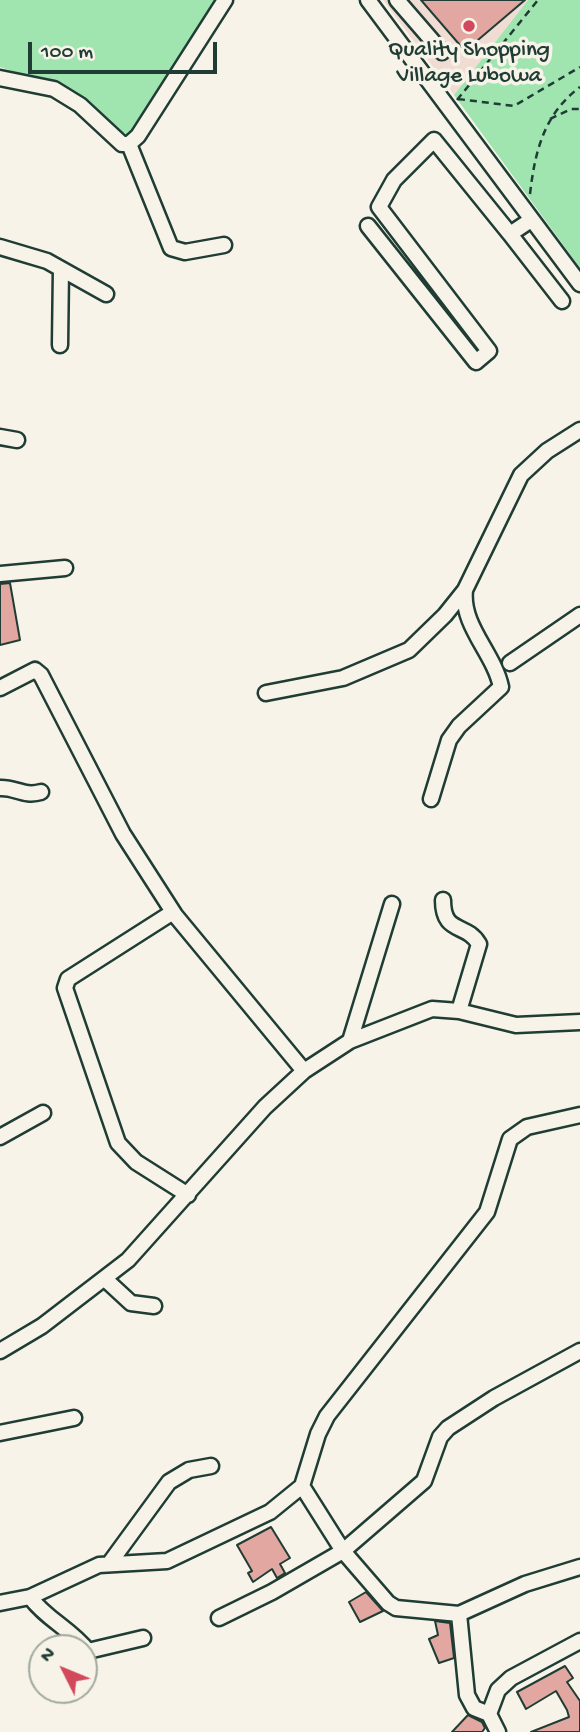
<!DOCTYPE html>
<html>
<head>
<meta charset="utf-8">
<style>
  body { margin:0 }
  #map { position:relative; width:580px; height:1732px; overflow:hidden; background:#f7f3e8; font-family:"Gochi Hand",sans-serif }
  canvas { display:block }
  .north { position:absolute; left:28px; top:1634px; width:70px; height:70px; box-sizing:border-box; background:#f7f3e8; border:2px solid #a1aaa0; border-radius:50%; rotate:313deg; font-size:19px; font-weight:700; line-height:28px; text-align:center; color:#1f3d34 }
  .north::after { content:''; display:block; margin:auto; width:24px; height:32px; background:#d1495b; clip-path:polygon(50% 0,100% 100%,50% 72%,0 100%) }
  .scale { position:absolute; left:28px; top:42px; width:189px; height:32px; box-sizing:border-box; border:4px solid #1f3d34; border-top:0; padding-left:9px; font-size:21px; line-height:24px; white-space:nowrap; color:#1f3d34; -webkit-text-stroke:5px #f7f3e8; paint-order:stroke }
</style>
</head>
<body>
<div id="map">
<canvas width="580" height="1732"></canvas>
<div class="north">N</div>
<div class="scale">100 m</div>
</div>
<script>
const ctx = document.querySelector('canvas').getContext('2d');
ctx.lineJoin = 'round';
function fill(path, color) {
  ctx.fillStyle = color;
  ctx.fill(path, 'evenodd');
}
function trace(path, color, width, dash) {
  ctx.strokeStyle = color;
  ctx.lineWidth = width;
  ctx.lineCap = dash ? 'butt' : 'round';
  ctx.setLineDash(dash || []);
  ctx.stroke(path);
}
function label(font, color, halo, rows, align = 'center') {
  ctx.font = font + ' "Gochi Hand",sans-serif';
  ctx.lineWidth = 7;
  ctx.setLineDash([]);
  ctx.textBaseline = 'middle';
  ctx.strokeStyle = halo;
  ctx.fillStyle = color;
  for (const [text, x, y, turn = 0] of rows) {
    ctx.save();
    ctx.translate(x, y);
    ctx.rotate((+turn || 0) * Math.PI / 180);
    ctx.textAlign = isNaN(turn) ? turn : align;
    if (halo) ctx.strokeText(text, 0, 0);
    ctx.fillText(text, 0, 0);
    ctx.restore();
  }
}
const built = new Path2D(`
  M383,0H528L454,95Z`);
const green = new Path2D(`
  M0,0H218L129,136L106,121L75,91L0,67Z
  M528,0H580V268L454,95Z`);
const building = new Path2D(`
  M421,0H525L465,51Z
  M10,583L20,640L0,645V584Z
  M271,1527L290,1558L280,1564L285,1573L277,1578L272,1569L253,1582L248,1573L252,1571L237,1545Z
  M366,1592L383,1611L360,1622L349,1602Z
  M435,1621L450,1623L454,1658L439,1663L429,1639L438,1635Z
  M565,1666L573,1678L567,1682L580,1701V1732H531L569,1717L567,1710L556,1691L526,1709L517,1692Z
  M468,1715L482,1722L485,1728L482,1732H452Z`);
const path = new Path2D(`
  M458,99L514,106L580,67
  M457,100L538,0
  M550,119L571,109H580
  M530,194C535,151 544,114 580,87`);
const minor = new Path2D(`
  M368,0L580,284
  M397,0L442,52
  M0,78L54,89L80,105L122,144H129L138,136L225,0
  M129,144L171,248L185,252L224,245
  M531,220L510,234L562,301
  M368,226L476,362L489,351L379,207L394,180L434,140L510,234
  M0,247L47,261L106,294
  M60,345L61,269
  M0,437L17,440
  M0,574L65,568
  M510,663L580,615
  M0,688L35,670L41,675L123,834L175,915L304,1071
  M266,693L343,678L409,650L445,615L465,590L521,475L547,451L580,430
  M0,788C15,787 24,797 41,792
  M431,799L449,740L459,726L501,687C494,653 461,626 465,590
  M443,900C443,935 466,922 479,944L459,1011
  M173,912L68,979L65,988L118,1143L136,1162L188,1195
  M350,1041L392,904
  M0,1137L43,1113
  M105,1279L131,1303L154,1306
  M0,1351L42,1326L128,1260L265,1107L304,1071L350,1041L432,1009L459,1011L516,1025L580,1022
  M0,1433L74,1418
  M302,1486L343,1551L388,1603L396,1608L459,1614L525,1584L580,1567
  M109,1564L169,1482L189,1470L211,1466
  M30,1597C46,1619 71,1629 88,1651L143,1638
  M0,1603L30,1597L99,1565L167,1561L270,1512L302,1486L318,1434L327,1416L487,1212L510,1139L527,1127L580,1115
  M459,1614L467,1695L474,1708L489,1714
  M219,1618L272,1592L343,1551L424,1481L440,1437L448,1428L494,1398L580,1351
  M498,1732L489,1714L498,1690L511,1678L580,1641`);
const markers = [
  [469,26,7,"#d1495b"]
];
const poiNames = [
  ["Quality Shopping",469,51],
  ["Village Lubowa",469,77]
];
fill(built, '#f1dcd3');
fill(green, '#a0e4b0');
fill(building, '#e2a7a1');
trace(building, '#1f3d34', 2);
trace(minor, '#1f3d34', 19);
trace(path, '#1f3d34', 2.5, [7, 5]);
trace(minor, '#f7f3e8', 14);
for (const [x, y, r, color] of markers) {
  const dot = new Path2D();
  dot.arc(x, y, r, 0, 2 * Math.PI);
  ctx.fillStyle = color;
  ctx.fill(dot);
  trace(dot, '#f7f3e8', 2.5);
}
label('23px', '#1f3d34', '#f7f3e8', poiNames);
</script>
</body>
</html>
